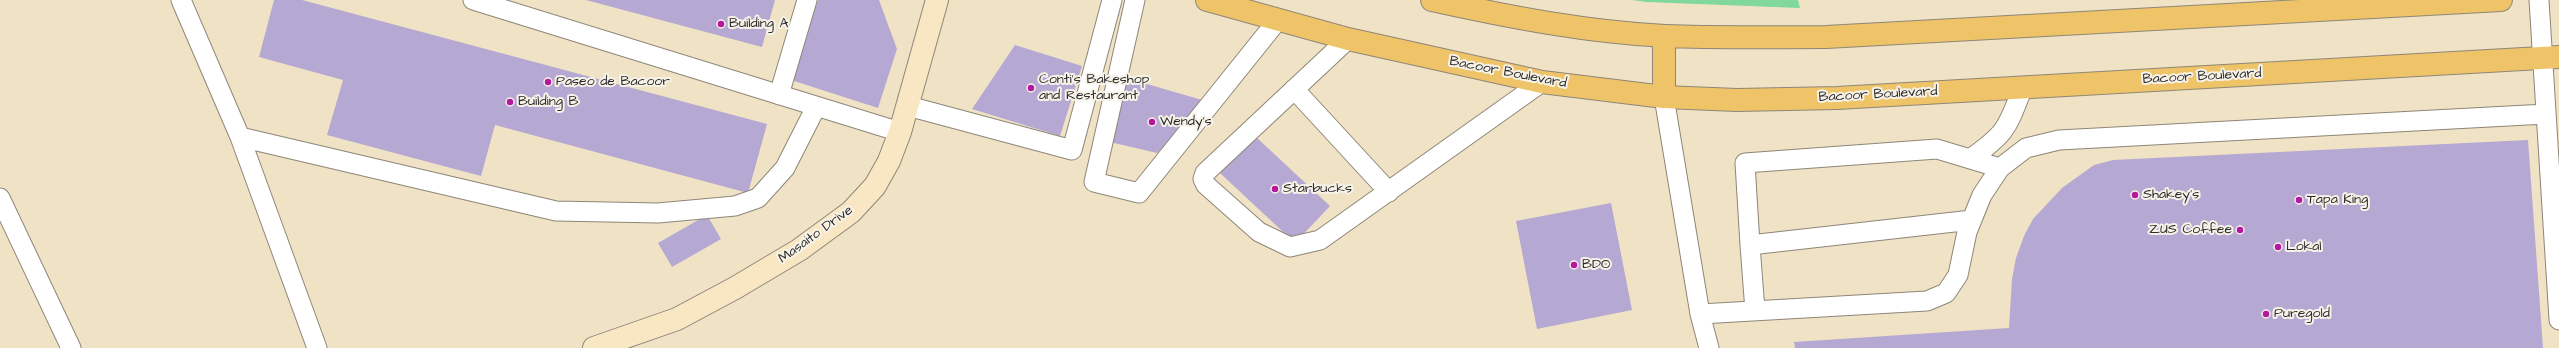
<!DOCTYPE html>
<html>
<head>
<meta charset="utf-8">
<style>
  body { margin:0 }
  canvas { display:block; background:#f0e2c5 }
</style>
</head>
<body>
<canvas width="2559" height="348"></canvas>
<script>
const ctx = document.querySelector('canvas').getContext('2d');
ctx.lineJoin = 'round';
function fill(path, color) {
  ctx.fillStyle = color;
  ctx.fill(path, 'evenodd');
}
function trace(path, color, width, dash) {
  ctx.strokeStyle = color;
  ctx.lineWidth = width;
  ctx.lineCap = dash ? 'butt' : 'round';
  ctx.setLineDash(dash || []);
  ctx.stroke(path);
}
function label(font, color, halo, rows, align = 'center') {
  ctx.font = font + ' "Architects Daughter",sans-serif';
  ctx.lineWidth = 4;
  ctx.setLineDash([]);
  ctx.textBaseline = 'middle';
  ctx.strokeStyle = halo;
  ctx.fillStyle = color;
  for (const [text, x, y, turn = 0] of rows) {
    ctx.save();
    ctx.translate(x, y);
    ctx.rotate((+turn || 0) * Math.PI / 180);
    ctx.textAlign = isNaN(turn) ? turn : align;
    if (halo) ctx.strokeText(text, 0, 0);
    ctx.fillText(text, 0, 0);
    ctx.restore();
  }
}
const green = new Path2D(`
  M1632,0H1798L1800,8L1646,2Z`);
const building = new Path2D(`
  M274,0H302L767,124L748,193L495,125L481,176L327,135L343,80L259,57Z
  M586,0H775L762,47Z
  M818,0H879L897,49L878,108L791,80Z
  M1015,45L1082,66L1060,136L972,109Z
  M1126,78L1209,102L1157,153L1110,142Z
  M1255,136L1330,206L1295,243L1220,173Z
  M2528,140L2543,348H1795L1794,342L2009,328L2012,279L2016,258L2024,236L2033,219L2062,188L2094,165L2113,160Z
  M1611,203L1632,310L1537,329L1516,221Z
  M707,215L721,239L672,267L658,243Z`);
const lane = new Path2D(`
  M181,0L240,137L317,348
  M473,0L900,132
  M1135,0L1094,182L1139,193L1277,21
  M2539,0L2559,320
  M1348,39L1205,173L1203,179L1206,185L1259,232L1290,247L1320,240L1542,82
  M1294,89L1389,192
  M779,95L807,0
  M1664,97L1700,314L1709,348
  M908,106L1072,150L1112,0
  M240,137L556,211L658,213L735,206L758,198L785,168L816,107
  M1970,159C2007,133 2007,128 2023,87
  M0,198L71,348
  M1972,220L1750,245L1745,163L1937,149L2000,168
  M1750,245L1755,311
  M1700,314L1927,301L1946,293L1958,275L1967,232L1982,195L2000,168L2026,148L2059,140L2546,114`);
const secondary = new Path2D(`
  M594,348L677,319L735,288L799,250L851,212L875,186L889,161L900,132L937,0`);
const primary = new Path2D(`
  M1207,0L1348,39L1542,82L1664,97L1737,100L1837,98L2559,57
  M1432,0C1509,17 1587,32 1665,36C1719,38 1772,37 1826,37L2501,0
  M1664,97V36`);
const markers = [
  [721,24,4,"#b5179e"],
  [548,82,4,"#b5179e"],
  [1031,88,4,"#b5179e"],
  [510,102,4,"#b5179e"],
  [1152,122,4,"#b5179e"],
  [1275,189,4,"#b5179e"],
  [2135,195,4,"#b5179e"],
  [2299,200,4,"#b5179e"],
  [2240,230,4,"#b5179e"],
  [2278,247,4,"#b5179e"],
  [1574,265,4,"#b5179e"],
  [2266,314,4,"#b5179e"]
];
const poiNames = [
  ["Building A",729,24],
  ["Conti's Bakeshop",1039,80],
  ["and Restaurant",1039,96],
  ["Paseo de Bacoor",556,82],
  ["Building B",518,102],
  ["Wendy's",1160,122],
  ["Starbucks",1283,189],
  ["Shakey's",2143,195],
  ["Tapa King",2307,200],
  ["ZUS Coffee",2232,230,"right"],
  ["Lokal",2286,247],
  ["BDO",1582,265],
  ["Puregold",2274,314]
];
const streetNames = [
  ["Bacoor Boulevard",1508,73,11],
  ["Bacoor Boulevard",2202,77,-3],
  ["Bacoor Boulevard",1878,95,-3],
  ["Masaito Drive",816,235,-36]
];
fill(green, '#80d89d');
fill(building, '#b5a8d3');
trace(lane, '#8e8678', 21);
trace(secondary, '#8e8678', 24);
trace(primary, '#8e8678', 24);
trace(lane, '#fff', 19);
trace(secondary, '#f9e7c3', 22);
trace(primary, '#efc469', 22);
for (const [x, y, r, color] of markers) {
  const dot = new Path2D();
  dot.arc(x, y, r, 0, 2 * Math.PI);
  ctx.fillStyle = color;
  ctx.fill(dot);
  trace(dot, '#f7f3e8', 1.5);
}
label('14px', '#2b2b2b', '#f7f3e8', poiNames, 'left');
label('14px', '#2b2b2b', '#f7f3e8', streetNames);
</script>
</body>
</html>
